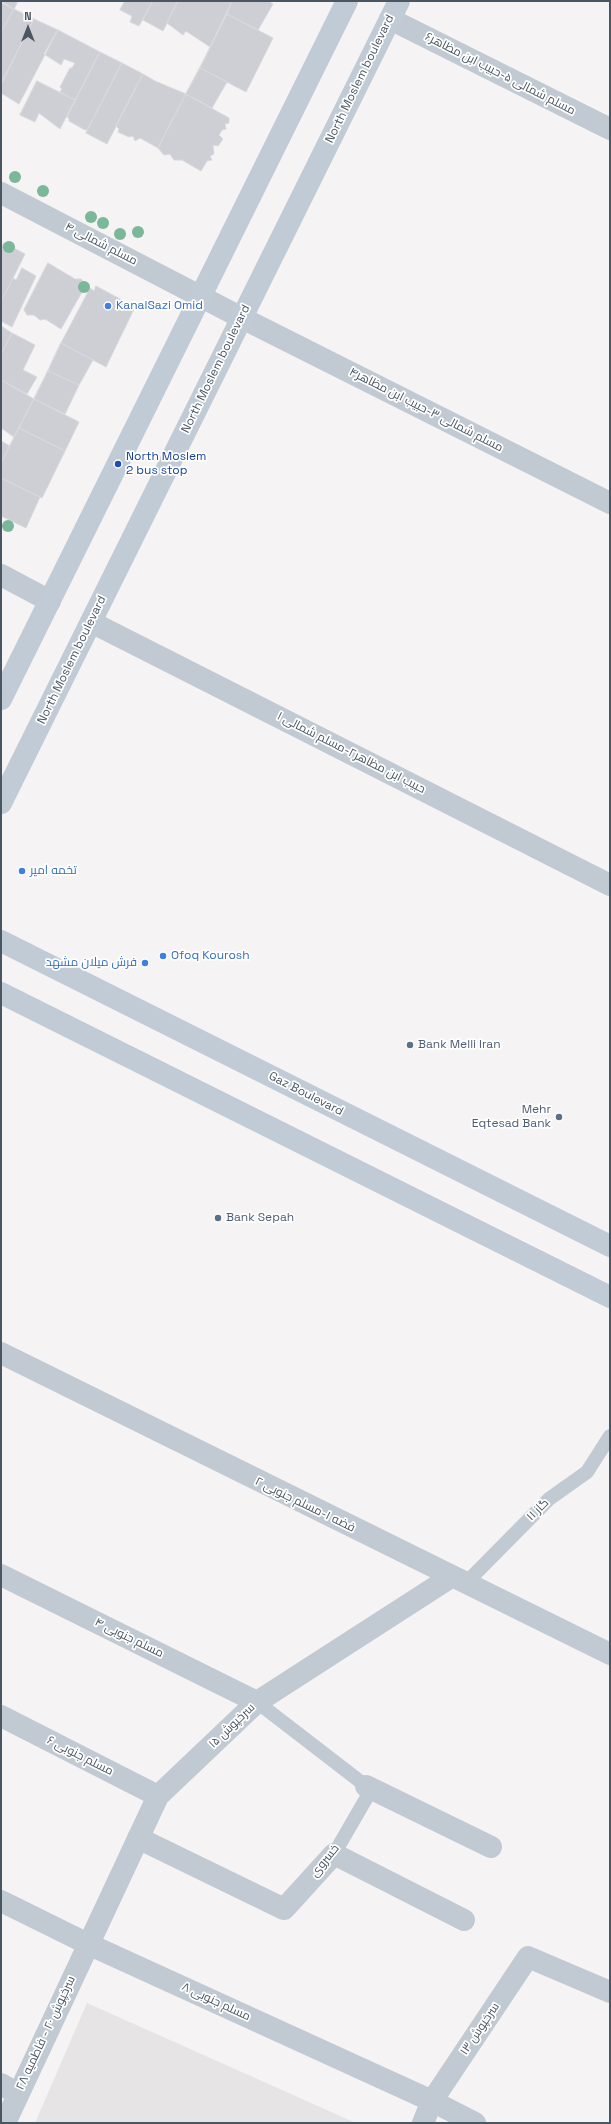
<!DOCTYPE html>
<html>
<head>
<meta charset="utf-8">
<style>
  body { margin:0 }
  #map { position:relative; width:611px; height:2124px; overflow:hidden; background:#f5f3f3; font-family:"Space Grotesk",sans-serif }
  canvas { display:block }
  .frame { position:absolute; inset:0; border:2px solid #4a5661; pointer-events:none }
  .north { position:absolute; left:8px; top:8px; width:40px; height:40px; -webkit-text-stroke:3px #fff; paint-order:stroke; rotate:0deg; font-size:11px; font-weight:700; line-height:16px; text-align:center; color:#4a5661 }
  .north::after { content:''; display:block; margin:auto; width:14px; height:18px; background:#4a5661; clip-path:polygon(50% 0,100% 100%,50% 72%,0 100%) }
</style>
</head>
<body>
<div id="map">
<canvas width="611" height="2124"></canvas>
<div class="frame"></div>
<div class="north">N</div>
</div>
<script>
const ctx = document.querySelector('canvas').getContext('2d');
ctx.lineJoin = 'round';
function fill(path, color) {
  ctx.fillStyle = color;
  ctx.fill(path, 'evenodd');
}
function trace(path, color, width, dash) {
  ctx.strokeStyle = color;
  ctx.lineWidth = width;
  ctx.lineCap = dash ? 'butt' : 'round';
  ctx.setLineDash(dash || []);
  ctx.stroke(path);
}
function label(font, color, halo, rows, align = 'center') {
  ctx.font = font + ' "Space Grotesk",Cairo,sans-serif';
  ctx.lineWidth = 3.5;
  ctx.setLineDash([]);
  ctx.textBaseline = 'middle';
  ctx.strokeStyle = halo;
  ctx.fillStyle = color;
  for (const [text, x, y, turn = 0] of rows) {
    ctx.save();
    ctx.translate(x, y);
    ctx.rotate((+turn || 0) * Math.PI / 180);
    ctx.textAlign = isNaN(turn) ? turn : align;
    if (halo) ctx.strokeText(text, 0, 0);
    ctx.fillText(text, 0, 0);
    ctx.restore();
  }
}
const education = new Path2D(`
  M87,2003L356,2123H35Z`);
const building = new Path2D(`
  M1,1H18L14,9Z
  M125,1H153L139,26L130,22L132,16L120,10Z
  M153,1H178L163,31L143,20Z
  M178,1H232L210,47L186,31L183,35L167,23Z
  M232,1H268L273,4L258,30L227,14Z
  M1,3L14,9L1,33Z
  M14,9L34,19L1,83V33Z
  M227,14L273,38L246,92L200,68Z
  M34,19L58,30L19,104L1,93V85Z
  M58,30L100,52L75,100L60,92L62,89L60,87L70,68H72L75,63L64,59L61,65L44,54Z
  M100,52L122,63L88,129L85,130L69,121V118L67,117Z
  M122,63L143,74L107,144L86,133Z
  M200,68L227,82L212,108L186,94Z
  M143,74L155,81L186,94L158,148L140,138L135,141L133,136L129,137L118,132L119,129L116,126Z
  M37,81L75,100L60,129L39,113L35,122L20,115Z
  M186,94L229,118V123L225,124L226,129L222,130L219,135L223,139L218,146L213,145L214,154L210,156L212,160L207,161L201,171L182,160H174L170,154L164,155L158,148Z
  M4,243L25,254L1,302V248Z
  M48,263L75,279H81L86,285L61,329L45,319L40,320L34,315H27L24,310Z
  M22,268L36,276L12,327L1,321V302L13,278L16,280Z
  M96,286L135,307L106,367L61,343L90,288L94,291Z
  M1,326L12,333L1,355Z
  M12,333L35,345L23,370L37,377L27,394L1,380V355Z
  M61,343L93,360L79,385L48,371Z
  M48,371L79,385L65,414L34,399Z
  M1,380L34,399L14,437L1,428Z
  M34,399L79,422L65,451L19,428Z
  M19,428L65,451L42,498L1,478V463Z
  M1,441L10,446L1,463Z
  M1,478L40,497L26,528L1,516Z`);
const lane = new Path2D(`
  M465,1584L549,1499L587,1472L610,1436
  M257,1702L366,1786L367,1797L334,1854`);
const street = new Path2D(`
  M390,19L610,129
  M1,193L242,318L610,503
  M1,575L50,601
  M91,622L610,885
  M1,1353L610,1654
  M1,1575L257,1702
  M1,1716L158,1796
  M366,1786L491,1847
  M138,1838L284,1909L334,1854L464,1920
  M1,1901L88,1944L432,2101L475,2123
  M1,2084L18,2094
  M5,2123L158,1796L257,1702L451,1577
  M423,2123L432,2101L528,1957L610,1992`);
const secondary = new Path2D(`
  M1,699L347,1
  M1,803L399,1
  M1,941L610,1246
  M1,993L610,1297`);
const trees = [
  [15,177],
  [43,191],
  [91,217],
  [103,223],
  [138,232],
  [120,234],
  [9,247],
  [84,287],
  [8,526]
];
const markers = [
  [108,306,4,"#3f7fe0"],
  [118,464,4,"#1a4fb4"],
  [22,871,4,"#3f7fe0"],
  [163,956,4,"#3f7fe0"],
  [145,963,4,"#3f7fe0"],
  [410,1045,4,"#5c6f8a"],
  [559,1117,4,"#5c6f8a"],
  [218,1218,4,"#5c6f8a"]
];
const streetNames = [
  ["مسلم شمالی ۵-حبیب ابن مظاهر۶",500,74,27],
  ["North Moslem boulevard",360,79,-64],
  ["مسلم شمالی ۴",101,244,27],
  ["North Moslem boulevard",216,369,-64],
  ["مسلم شمالی ۳-حبیب ابن مظاهر۴",426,410,27],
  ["North Moslem boulevard",72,660,-64],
  ["حبیب ابن مظاهر۲-مسلم شمالی ۱",351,753,27],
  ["Gaz Boulevard",306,1094,27],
  ["فضه ۱-مسلم جنوبی ۲",305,1505,26],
  ["گاز ۱۱",538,1510,-45],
  ["مسلم جنوبی ۴",129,1638,26],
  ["سرخپوش ۱۵",232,1726,-44],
  ["مسلم جنوبی ۶",80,1756,27],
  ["خسروی",325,1861,-51],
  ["مسلم جنوبی ۸",216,2002,25],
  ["سرخپوش ۱۳",480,2029,-56],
  ["سرخپوش ۲۰ - فاطمیه ۲۸",46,2033,-65]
];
const shopNames = [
  ["KanalSazi Omid",116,306],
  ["تخمه امیر",30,871],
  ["Ofoq Kourosh",171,956],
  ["فرش میلان مشهد",137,963,"right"]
];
const transitNames = [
  ["North Moslem",126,457],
  ["2 bus stop",126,471]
];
const serviceNames = [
  ["Bank Melli Iran",418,1045],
  ["Mehr",551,1110,"right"],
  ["Eqtesad Bank",551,1124,"right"],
  ["Bank Sepah",226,1218]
];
fill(education, '#e6e4e5');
fill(building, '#cdcfd5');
trace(building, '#d7d9de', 1);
trace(lane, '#c1cad2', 14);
trace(street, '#c1cad2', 22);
trace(secondary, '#c1cbd6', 22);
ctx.fillStyle = '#7bb799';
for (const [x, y] of trees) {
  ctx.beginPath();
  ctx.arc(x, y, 6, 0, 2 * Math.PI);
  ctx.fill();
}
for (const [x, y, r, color] of markers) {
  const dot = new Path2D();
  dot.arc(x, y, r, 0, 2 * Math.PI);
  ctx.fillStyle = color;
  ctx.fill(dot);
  trace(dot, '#fff', 1.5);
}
label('12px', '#4a5661', '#fff', streetNames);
label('12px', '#366cbe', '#fff', shopNames, 'left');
label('12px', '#164399', '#fff', transitNames, 'left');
label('12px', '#4e5e75', '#fff', serviceNames, 'left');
</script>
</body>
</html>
